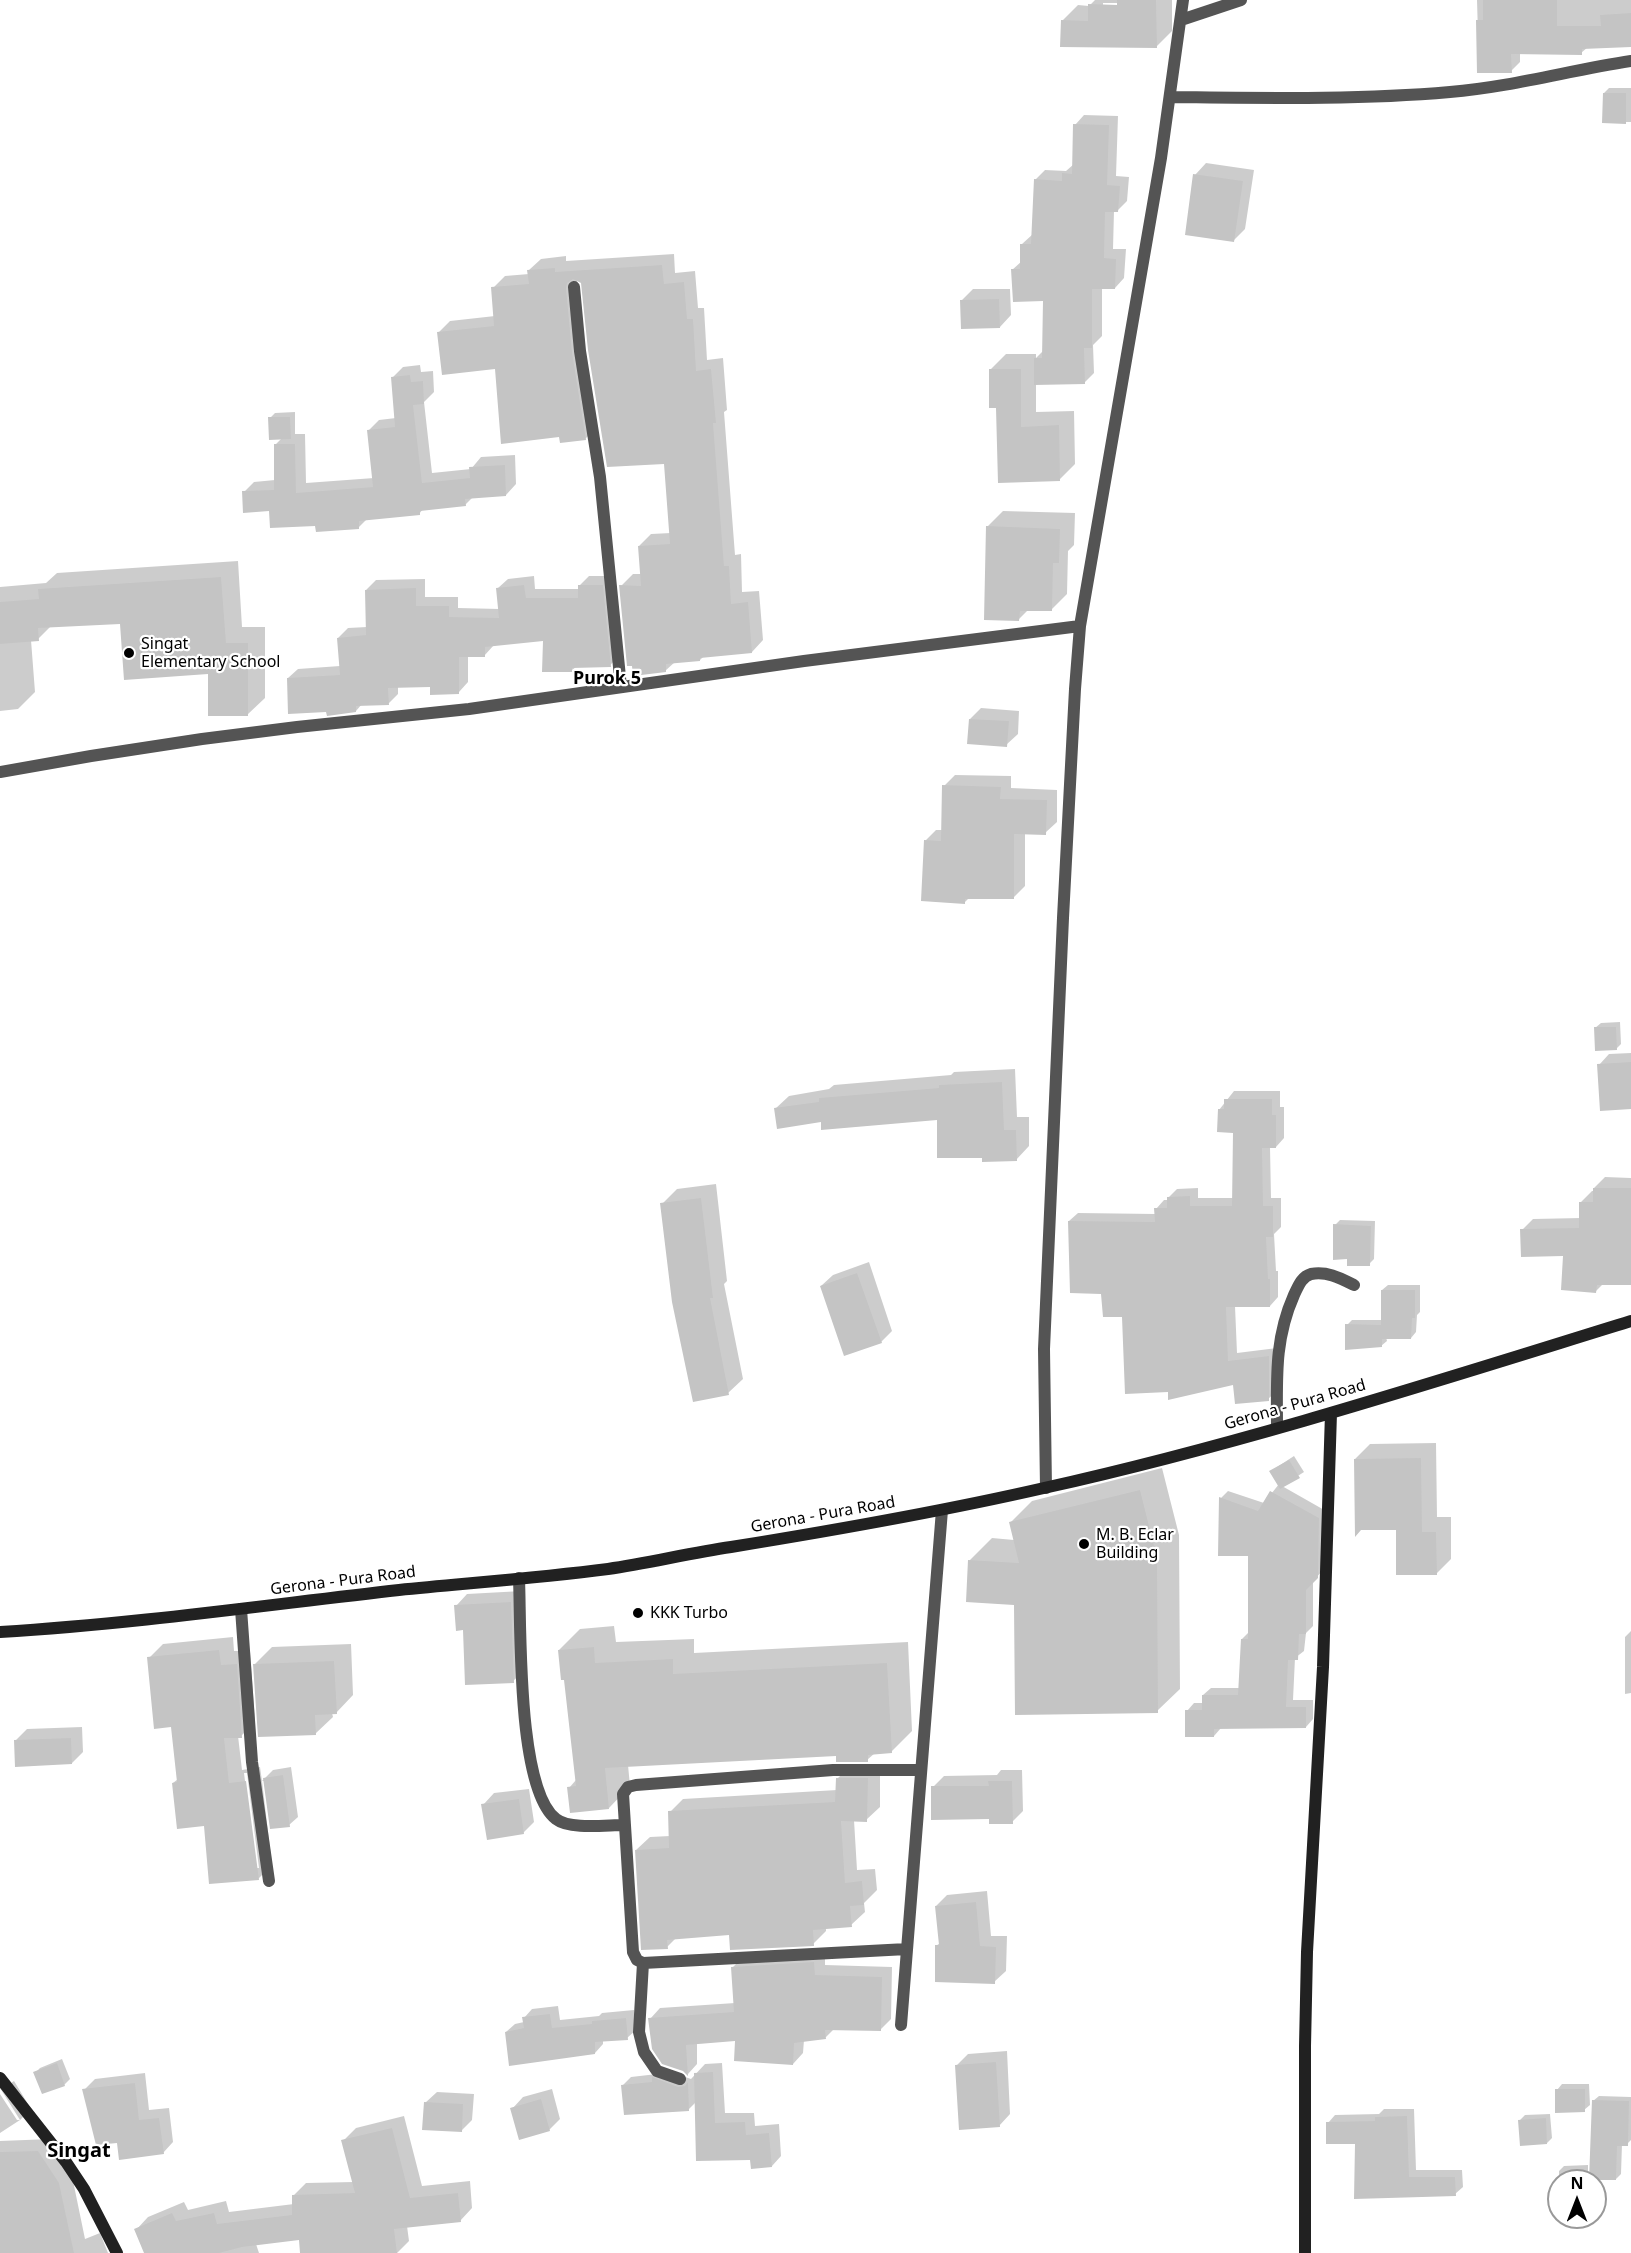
<!DOCTYPE html>
<html>
<head>
<meta charset="utf-8">
<style>
  body { margin:0 }
  #map { position:relative; width:1631px; height:2253px; overflow:hidden; background:#fff; font-family:"Noto Sans",sans-serif }
  canvas { display:block }
  .north { position:absolute; left:1547px; top:2169px; width:60px; height:60px; box-sizing:border-box; background:#fff; border:2px solid #999; border-radius:50%; rotate:0deg; font-size:16px; font-weight:700; line-height:24px; text-align:center; color:#000 }
  .north::after { content:''; display:block; margin:auto; width:21px; height:27px; background:#000; clip-path:polygon(50% 0,100% 100%,50% 72%,0 100%) }
</style>
</head>
<body>
<div id="map">
<canvas width="1631" height="2253"></canvas>
<div class="north">N</div>
</div>
<script>
const ctx = document.querySelector('canvas').getContext('2d');
ctx.lineJoin = 'round';
function fill(path, color) {
  ctx.fillStyle = color;
  ctx.fill(path, 'evenodd');
}
function trace(path, color, width, dash) {
  ctx.strokeStyle = color;
  ctx.lineWidth = width;
  ctx.lineCap = dash ? 'butt' : 'round';
  ctx.setLineDash(dash || []);
  ctx.stroke(path);
}
function label(font, color, halo, rows, align = 'center') {
  ctx.font = font + ' "Noto Sans",sans-serif';
  ctx.lineWidth = 4.5;
  ctx.setLineDash([]);
  ctx.textBaseline = 'middle';
  ctx.strokeStyle = halo;
  ctx.fillStyle = color;
  for (const [text, x, y, turn = 0] of rows) {
    ctx.save();
    ctx.translate(x, y);
    ctx.rotate((+turn || 0) * Math.PI / 180);
    ctx.textAlign = isNaN(turn) ? turn : align;
    if (halo) ctx.strokeText(text, 0, 0);
    ctx.fillText(text, 0, 0);
    ctx.restore();
  }
}
const shadow = new Path2D(`
  M1095,0H1172V31L1156,47L1062,21L1078,5L1089,6ZM1103,3H1125V6H1103Z
  M1477,0H1631V46L1588,47L1581,53H1520V62L1511,71H1479Z
  M1609,88H1631V122H1604V93Z
  M1084,115L1118,116L1116,176L1129,177L1127,201L1117,211H1114L1113,249H1126L1124,278L1115,288L1102,287V336L1093,345L1094,373L1084,383H1036V412L1074,411L1075,464L1060,479L997,407L990,370L1006,354H1036V358L1044,350V299L1012,270L1022,261V244L1033,234L1035,180L1045,170L1066,171L1074,164L1075,125Z
  M1206,163L1254,170L1245,229L1234,240L1195,175Z
  M674,254L675,273L695,271L698,308H704L707,360L723,358L727,410L724,412L735,555L741,554L742,592L759,591L763,640L752,652L704,656L700,660L675,662L665,671L621,586L633,574H641L639,546L651,534L671,533L665,462L582,282L577,279L583,340L597,427L585,439L560,435L496,367L438,333L450,321L495,316L493,288L505,276L529,274V270L541,259L566,256V261Z
  M973,289H1010L1011,315L1000,327L961,301Z
  M420,365L421,372L433,371L434,392L424,402L432,473L471,469L481,457L515,455L516,484L506,495L473,497L465,505L423,509L419,514L367,519L359,527L316,524L270,510L244,492L254,482L275,480V445L282,438L270,418L275,413L295,412V434H305L306,483L374,478L368,431L379,420L396,418L393,377L403,367Z
  M1003,511L1075,513L1074,545L1068,551L1067,594L1051,610H1028L1019,619L987,527Z
  M238,561L242,627H265V698L247,715L210,672L122,622L51,626L38,639L31,640L35,692L18,709L0,711V587L46,583L57,573Z
  M534,576L535,589H580V585L589,576H612L620,656L610,665L576,667L571,671L544,639L494,645L484,656H468V682L459,692L432,685L398,686V694L389,703L362,704L356,711L328,710L288,678L298,669L340,666L338,638L348,628L367,627L366,590L376,580L425,579V597H458V608L500,609L498,588L508,579Z
  M981,708L1019,711L1018,734L1006,745L970,719Z
  M955,775L1011,776V788L1057,790V822L1045,833H1025V886L1013,898H969L965,902L925,841L936,830H943L944,786Z
  M1620,1022L1621,1044L1616,1049L1595,1028L1601,1023Z
  M1631,1053V1107L1599,1065L1609,1054Z
  M1015,1069L1017,1117H1029V1146L1016,1160L983,1156L939,1119L822,1121L775,1109L789,1096L829,1089L834,1085L951,1075L954,1072Z
  M1234,1091H1280V1107H1284V1138L1276,1147H1270L1271,1198H1281V1227L1274,1234L1276,1271H1278V1297L1270,1306H1235L1237,1353L1277,1348V1391L1268,1399L1234,1383L1169,1391L1123,1316L1102,1293L1069,1221L1078,1213L1156,1214V1209L1164,1200H1169V1197L1177,1189L1198,1188V1198H1233L1234,1131L1219,1110Z
  M1605,1177L1631,1178V1284L1604,1283L1596,1291L1564,1255L1522,1230L1533,1219L1581,1218V1202L1592,1191H1594V1188Z
  M716,1184L727,1281L724,1284L743,1379L728,1393L662,1204L677,1189Z
  M1340,1220L1375,1221L1374,1259L1369,1264L1335,1225Z
  M869,1262L892,1331L881,1342L821,1286L833,1275Z
  M1388,1285H1420V1312L1417,1315L1416,1332L1411,1338L1386,1337L1387,1341L1381,1346L1347,1325L1352,1320H1383L1382,1290Z
  M1436,1443L1437,1517H1451V1559L1436,1574L1398,1528L1355,1459L1370,1444Z
  M1294,1456L1304,1472L1282,1486L1326,1511L1324,1569L1313,1581V1626L1306,1633L1304,1651L1295,1658L1293,1700H1313V1719L1306,1727L1221,1728L1214,1736L1187,1711L1194,1703H1203V1695L1211,1688H1240L1242,1639L1250,1631L1249,1555L1221,1498L1228,1491L1264,1503L1279,1484L1271,1471Z
  M1162,1468L1179,1535L1180,1689L1157,1711L1015,1604L969,1561L992,1538L1014,1540L1010,1523L1032,1501Z
  M522,1591L525,1670L513,1681L456,1606L467,1594Z
  M614,1626L616,1642L694,1639V1653L908,1642L912,1731L891,1752L875,1753L867,1760L838,1755L628,1765L630,1786L609,1808L569,1788L576,1780L566,1678L559,1650L580,1629Z
  M1631,1631V1693L1625,1694V1637Z
  M233,1637L234,1651H250L255,1722L241,1736H238L242,1770L260,1767L262,1781L273,1770L291,1767L298,1817L289,1825L265,1781H262L272,1865L258,1879L206,1824L173,1783L178,1779L172,1726L149,1658L163,1644ZM244,1773H247L259,1868H256Z
  M351,1644L353,1695L336,1713H332L333,1717L315,1734L255,1664L272,1647Z
  M82,1727L83,1752L72,1763L16,1740L27,1729Z
  M850,1766H880V1807L866,1820H854L857,1870L875,1869L877,1890L864,1903L865,1912L851,1925L826,1927V1931L813,1944L731,1934L677,1937L667,1947L636,1850L650,1837L670,1836V1812L683,1799L837,1790V1779Z
  M1001,1770H1022L1023,1811L1012,1822L991,1818L933,1787L944,1776L997,1775Z
  M529,1789L534,1822L523,1833L483,1805L494,1793Z
  M987,1891L991,1936H1007L1006,1971L994,1982L936,1946L940,1943L936,1906L947,1895Z
  M825,1952V1965L892,1967L891,2019L880,2030L834,2029L826,2037L804,2040L803,2053L793,2064L737,2039L697,2042V2064L688,2074L650,2019L660,2008L735,2003L733,1967L743,1957Z
  M558,2006L560,2020L599,2016L602,2013L634,2010L636,2030L627,2038L603,2040V2044L595,2053L506,2032L515,2024L524,2022V2018L532,2009Z
  M1007,2051L1010,2114L999,2126L957,2065L968,2054Z
  M62,2059L70,2079L64,2085L35,2073L40,2068Z
  M722,2063L725,2113H754L755,2126L779,2124L781,2156L772,2166L752,2158L697,2159L696,2102L688,2110L622,2086L631,2077L657,2074L662,2069L691,2079L705,2064Z
  M0,2073L8,2085L14,2081L31,2109L20,2120L0,2088Z
  M145,2073L149,2110L169,2108L173,2142L163,2153L119,2141L84,2090L95,2079Z
  M1562,2084H1589L1590,2105L1584,2110L1557,2090Z
  M552,2089L560,2119L549,2130L512,2109L523,2097Z
  M437,2092L474,2094L472,2120L461,2131L425,2103Z
  M0,2094L17,2120H20L0,2133Z
  M1599,2096L1631,2097V2140L1627,2144H1622L1621,2174L1616,2179L1593,2101Z
  M1384,2109H1414L1416,2170H1462L1463,2187L1455,2194L1355,2197L1357,2143L1328,2123L1335,2115L1379,2114Z
  M1550,2114L1552,2138L1547,2143L1520,2120L1525,2115Z
  M404,2116L422,2186L470,2181L472,2208L460,2221L407,2226L409,2241L397,2253H301V2239L256,2244L259,2253H147L136,2230L148,2217L184,2202L188,2210L226,2201L229,2212L294,2204L293,2196L306,2183L354,2182L343,2141L356,2128Z
  M51,2139L71,2171L85,2239L100,2233L108,2253H0V2141Z
  M1588,2165V2181H1559V2201V2171L1564,2166Z`);
const building = new Path2D(`
  M1117,0H1156L1157,48L1060,47L1061,20L1088,21V4L1117,5Z
  M1483,0H1557V26H1601L1600,15L1631,13V47L1582,49V55L1511,54L1512,73H1477L1476,20H1483Z
  M1603,93H1626V124L1602,123Z
  M1073,124L1109,125L1107,185L1120,186L1118,212H1105L1104,258L1116,259L1115,289H1092V348H1084L1085,384L1034,385V358H1042L1043,301L1013,302L1011,269H1020V244H1031L1034,179L1062,181V173L1072,174Z
  M1193,174L1243,181L1234,242L1185,235Z
  M662,265L664,284L684,282L687,319H693L696,371L711,369L716,423H713L724,566H729L731,604L748,602L752,653L700,658V661L666,664V672L633,676L632,666H627L619,585L641,586L638,546L670,544L664,464L607,467L588,350L581,283L573,279L567,283L566,288L572,352L586,440L560,443L559,437L501,444L495,369L442,375L437,332L494,326L491,287L529,284L527,270L555,268V272Z
  M999,299L1000,328L961,329L960,300Z
  M989,369H1021V427L1059,425L1060,481L998,483L996,408H989Z
  M410,375L411,382L423,381L424,404L413,405L422,483L470,478L469,467L505,465L506,496L465,499L466,506L420,511V515L359,521V529L316,532L315,526L270,528L269,511L243,513L242,491L274,490V444H295L296,493L373,487L367,430L395,427L391,377Z
  M268,417H290L291,439L269,440Z
  M986,526L1060,529L1059,563H1053L1052,611H1020L1019,621L984,620Z
  M221,577L226,643H248V716H208V674L124,680L120,624L38,628L39,641L0,644V602L39,599L38,589Z
  M524,585L526,598H578V585H603L611,667L572,668V672H542L543,641L485,647V657H459V694L430,695V687L388,688L389,705L356,706V712L327,716L326,712L288,714L287,678L340,675L337,638L366,635L365,590L416,588V606H449V617L499,618L496,588Z
  M969,719L1009,721L1007,747L967,744Z
  M942,785L1001,787L1000,799L1047,800L1046,835L1014,834V899H965V904L921,901L924,840L941,841Z
  M1594,1027H1616L1617,1050L1595,1051Z
  M1631,1062V1109L1600,1111L1597,1064Z
  M1002,1082L1004,1130H1016L1017,1161L982,1162V1158H937V1120L821,1130V1122L777,1129L774,1108L819,1102V1098L939,1088V1085Z
  M1224,1099H1272V1115H1276V1148H1262L1263,1206H1273V1237H1266L1268,1279H1270V1307H1226L1228,1361L1269,1356V1401L1235,1404L1233,1385L1168,1400V1392L1125,1394L1122,1317H1103L1101,1294L1070,1293L1068,1221L1155,1222L1154,1208H1167V1197L1190,1196V1206H1232L1233,1133L1217,1132L1218,1109H1224Z
  M1593,1188H1631V1285H1597L1596,1293L1561,1290L1563,1256L1521,1257L1520,1229L1579,1228V1202H1593Z
  M701,1198L713,1298H710L729,1395L693,1402L672,1302L660,1203Z
  M1333,1224L1371,1226L1370,1266H1347V1259L1333,1260Z
  M857,1273L882,1343L844,1356L820,1286Z
  M1381,1290H1415V1318H1412L1411,1339H1382V1347L1345,1350V1324L1381,1325V1336Z
  M1421,1458L1422,1532H1436L1437,1575H1396V1530H1361L1355,1537L1354,1459Z
  M1289,1460L1300,1478L1280,1489L1269,1471Z
  M1140,1490L1157,1558L1158,1713L1015,1715L1014,1605L966,1602L968,1560L1019,1563L1009,1522Z
  M1270,1491L1319,1518L1318,1578L1306,1590V1634H1299L1298,1660H1288L1286,1707H1306V1728L1214,1729V1737H1185V1710H1202V1695H1238L1241,1639H1248V1556H1218L1219,1497L1258,1511Z
  M511,1602L514,1683L465,1685L463,1630L456,1631L454,1605Z
  M594,1647L595,1663L673,1659V1674L887,1663L892,1753L868,1755V1762H836V1756L605,1768L609,1809L570,1813L567,1787L576,1786L564,1680H561L558,1650Z
  M219,1650L221,1665L237,1664L242,1738H224L229,1783L246,1781L259,1880L209,1884L204,1826L177,1829L172,1783L177,1782L171,1727L154,1729L147,1657Z
  M334,1661L337,1714L315,1715L316,1735L258,1737L253,1664Z
  M71,1738L72,1764L15,1767L14,1740Z
  M283,1775L290,1827L270,1829L263,1778Z
  M836,1778H868L867,1822L841,1821L845,1883L862,1881L864,1905L850,1906L852,1927L813,1930L814,1946L730,1950L729,1935L667,1940L668,1949L641,1950L635,1850L669,1848L668,1811L835,1802Z
  M988,1781H1012L1013,1824H989V1819L931,1820V1786H989Z
  M519,1799L524,1834L487,1840L481,1804Z
  M976,1902L980,1946L996,1947L995,1984L935,1982V1945H939L935,1906Z
  M814,1962L815,1975L882,1977L881,2031L825,2030L826,2039L794,2043L793,2065L734,2061L735,2041L686,2045L688,2076L683,2071L662,2064L652,2049L648,2018L734,2012L731,1967Z
  M550,2014L552,2028L592,2024V2021L626,2018L628,2040L595,2042V2054L509,2066L505,2032L524,2028L522,2017Z
  M996,2062L1000,2127L959,2130L955,2065Z
  M57,2063L65,2086L42,2094L33,2072Z
  M713,2072L715,2123L745,2122L746,2135L769,2133L772,2167L751,2169L750,2160L696,2161L694,2073Z
  M652,2077L678,2087L685,2086L688,2082L689,2111L624,2115L621,2085L652,2082Z
  M135,2083L139,2120L159,2118L164,2154L119,2160L117,2143L96,2145L82,2089Z
  M1555,2089H1585V2112L1555,2113Z
  M541,2099L550,2131L519,2140L510,2108Z
  M1592,2100L1629,2101L1628,2146H1617L1616,2180H1589Z
  M424,2102L463,2104L462,2132L422,2130Z
  M1407,2116L1409,2177H1455L1456,2196L1354,2199L1355,2144H1326V2122L1375,2121V2117Z
  M1546,2118L1547,2144L1520,2146L1518,2120Z
  M392,2128L410,2198L458,2193L461,2222L394,2229L397,2253H300L299,2240L242,2247L219,2253H144L134,2229L172,2213L176,2221L214,2213L217,2224L292,2215V2195L355,2193L341,2140Z
  M38,2151L59,2183L74,2253H0V2152Z`);
const street = new Path2D(`
  M1181,20L1241,0
  M1171,97C1264,98 1358,100 1450,92C1512,87 1571,70 1631,61
  M574,287L580,351L600,477L621,687
  M0,772L91,756L202,739L297,727L469,709L804,661L1080,626
  M1277,1427C1277,1380 1274,1340 1294,1295C1298,1287 1301,1277 1311,1274C1327,1271 1340,1278 1354,1285
  M1046,1488L1044,1349L1063,918L1075,689L1080,626L1161,158L1183,0
  M519,1578C521,1628 517,1789 556,1819C570,1830 606,1825 624,1825
  M241,1609L252,1762L269,1881
  M907,1949L643,1963L637,1960L633,1952L623,1794L628,1787L636,1785L833,1770H921
  M643,1963L639,2032L644,2052L657,2071L680,2079
  M901,2025L942,1510`);
const secondary = new Path2D(`
  M0,1632C134,1624 266,1605 399,1590C469,1583 538,1578 608,1569C649,1563 690,1553 731,1547C836,1530 939,1512 1044,1488C1242,1444 1437,1381 1631,1321
  M0,2078L66,2162L84,2189L117,2253
  M1305,2253V2046L1307,1952L1323,1667L1331,1413`);
const markers = [
  [129,653,6,"#000"],
  [1084,1544,6,"#000"],
  [638,1613,6,"#000"]
];
const poiNames = [
  ["Singat",141,644],
  ["Elementary School",141,662],
  ["M. B. Eclar",1096,1535],
  ["Building",1096,1553],
  ["KKK Turbo",650,1613]
];
const streetNames = [
  ["Gerona - Pura Road",1295,1405,-16],
  ["Gerona - Pura Road",823,1515,-10],
  ["Gerona - Pura Road",343,1581,-7]
];
const neighbourhoodNames = [
  ["Purok 5",607,679]
];
const quarterNames = [
  ["Singat",79,2151]
];
fill(shadow, '#0003');
fill(building, '#c4c4c4');
trace(street, '#545454', 12);
trace(secondary, '#212121', 12);
for (const [x, y, r, color] of markers) {
  const dot = new Path2D();
  dot.arc(x, y, r, 0, 2 * Math.PI);
  ctx.fillStyle = color;
  ctx.fill(dot);
  trace(dot, '#fff', 2);
}
label('16px', '#000', '#fff', poiNames, 'left');
label('16px', '#000', '#fff', streetNames);
label('bold 18px', '#000', '#fff', neighbourhoodNames);
label('bold 20px', '#000', '#fff', quarterNames);
</script>
</body>
</html>
